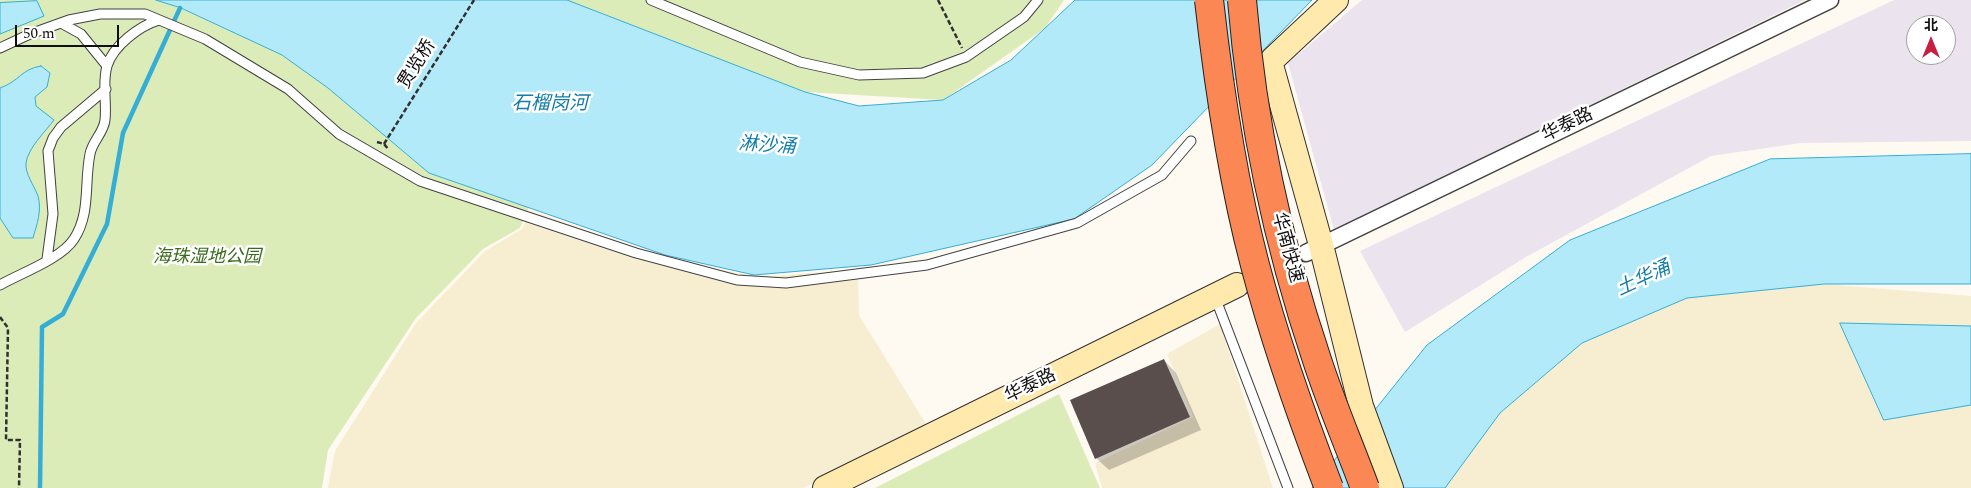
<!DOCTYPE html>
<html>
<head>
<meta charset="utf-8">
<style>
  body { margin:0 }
  #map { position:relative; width:1971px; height:488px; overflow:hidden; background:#fffaf1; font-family:Spectral,"Noto Sans SC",serif }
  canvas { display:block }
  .north { position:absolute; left:1906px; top:15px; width:50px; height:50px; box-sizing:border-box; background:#fff; border:1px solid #9f9f9f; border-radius:50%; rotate:0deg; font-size:14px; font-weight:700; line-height:20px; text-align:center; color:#0f0f0f }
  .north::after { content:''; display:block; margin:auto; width:18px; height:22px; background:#c71f41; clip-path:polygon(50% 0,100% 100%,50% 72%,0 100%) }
  .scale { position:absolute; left:15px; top:25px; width:104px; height:22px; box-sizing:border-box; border:2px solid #0f0f0f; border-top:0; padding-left:6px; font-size:15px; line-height:18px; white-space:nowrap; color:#0f0f0f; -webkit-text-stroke:4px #fff; paint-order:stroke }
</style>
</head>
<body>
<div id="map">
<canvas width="1971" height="488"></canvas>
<div class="north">北</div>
<div class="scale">50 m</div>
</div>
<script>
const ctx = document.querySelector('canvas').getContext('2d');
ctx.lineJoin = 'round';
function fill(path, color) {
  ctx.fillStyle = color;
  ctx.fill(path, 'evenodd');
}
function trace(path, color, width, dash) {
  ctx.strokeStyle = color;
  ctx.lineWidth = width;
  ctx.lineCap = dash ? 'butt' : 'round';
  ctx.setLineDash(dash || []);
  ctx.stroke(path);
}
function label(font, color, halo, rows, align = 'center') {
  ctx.font = font + ' Spectral,"Noto Sans SC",serif';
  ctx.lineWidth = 5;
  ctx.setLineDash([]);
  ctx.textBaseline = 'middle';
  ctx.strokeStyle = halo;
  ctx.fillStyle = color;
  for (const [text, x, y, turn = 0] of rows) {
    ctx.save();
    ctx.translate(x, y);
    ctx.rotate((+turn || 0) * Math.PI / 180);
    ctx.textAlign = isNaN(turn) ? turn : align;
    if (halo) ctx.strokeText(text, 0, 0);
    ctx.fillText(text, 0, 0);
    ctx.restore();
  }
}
const industrial = new Path2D(`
  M1362,0H1805L1334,230L1288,63Z
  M1894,0H1971V141L1801,143L1711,156L1526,257L1405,332L1360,251ZM1916,25H1946V55H1916Z`);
const farmland = new Path2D(`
  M531,211L637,248L693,264L756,277L858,270L859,315L929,429L803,488H328L335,451L416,323L485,251L522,229Z
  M1824,284L1971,296V488H1445L1500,413L1582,343L1687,298Z
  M1220,324L1273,488H1102L1095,463L1193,417L1167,354Z`);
const green = new Path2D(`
  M0,0H156L180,8L282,55L328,88L429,173L529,207L520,228L483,249L416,318L328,450L322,488H0Z
  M567,0H1064L1045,28L943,100L805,92Z
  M1059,394L1100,488H875Z`);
const water = new Path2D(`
  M156,0H567L805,92L859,106L943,100L1011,60L1075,0H1312L1152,165L1074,219L871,265L754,275L665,255L429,173L328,88L282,55L181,8Z
  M37,1L44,16L0,34V3Z
  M41,66L50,73L47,87L35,97L36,106L54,120C45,132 28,148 26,163C25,174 34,185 38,196C42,211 37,224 33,238H13L0,218V88C20,81 21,69 41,66Z
  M1971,154V284H1824L1687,298L1582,343L1500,413L1445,488H1312L1427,345L1570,240L1770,159Z
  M1840,323L1971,326V405L1884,420Z`);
const shadow = new Path2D(`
  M1164,360L1176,373L1201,430L1109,470L1096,458Z`);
const stream = new Path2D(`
  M40,488L42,327L63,314L107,224L123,133L180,8`);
const building = new Path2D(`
  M1164,359L1190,417L1095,459L1070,400Z`);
const path = new Path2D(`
  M938,0L962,48
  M377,142L384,144L389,150
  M384,144L474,0
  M0,317L8,328L6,440H20L19,488`);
const lane = new Path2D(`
  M651,0L800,62L859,75L923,73L966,57L1024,17L1038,0
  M61,23L81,34L107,66
  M0,48L30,34L69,20L100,14H145L205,39L288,89L339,134L420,181L636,253L737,280L786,283L927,265L1077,223L1162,175L1191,141
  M47,259L53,214L48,151L53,138L61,127L106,89
  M0,285C21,273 61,259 74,239C91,213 84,183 90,154C92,142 104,132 105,120C107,103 102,83 107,66C113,46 139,26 159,20
  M1215,297L1288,488`);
const street = new Path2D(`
  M1306,253L1830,0`);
const secondary = new Path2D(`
  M1336,0L1273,59L1271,65L1321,245L1361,406L1391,488
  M825,488L1237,285`);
const highwayBridge = new Path2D(`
  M1209,0C1219,89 1232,178 1255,265C1275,341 1301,415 1329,488
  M1242,0C1252,122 1278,244 1317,360C1331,403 1349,445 1365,488`);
const streetNames = [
  ["贯览桥",418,65,-58],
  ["华泰路",1568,126,-26],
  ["华南快速",1286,248,75],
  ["华泰路",1031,387,-26]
];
const parkNames = [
  ["海珠湿地公园",207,258]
];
const waterNames = [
  ["石榴岗河",550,105],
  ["淋沙涌",767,147,4],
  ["土华涌",1644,280,-25]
];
fill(industrial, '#ebe3ee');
fill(farmland, '#f7edd0');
fill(green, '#dbecb8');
fill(water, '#b3eaf9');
trace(water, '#36add4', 1);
fill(shadow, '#0003');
trace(stream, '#36add4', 4.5);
fill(building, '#594e4b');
trace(lane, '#424242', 11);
trace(street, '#424242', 19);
trace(secondary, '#313131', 26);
trace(path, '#313131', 2.5, [5, 2.5]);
trace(lane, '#fff', 9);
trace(street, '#fff', 16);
trace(secondary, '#ffe9ac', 24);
trace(highwayBridge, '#202020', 30, []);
trace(highwayBridge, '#fb8754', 28);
label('18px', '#0f0f0f', '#fff', streetNames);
label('italic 18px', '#386b1b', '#fff', parkNames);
label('italic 19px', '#117da8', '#fff', waterNames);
</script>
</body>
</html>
